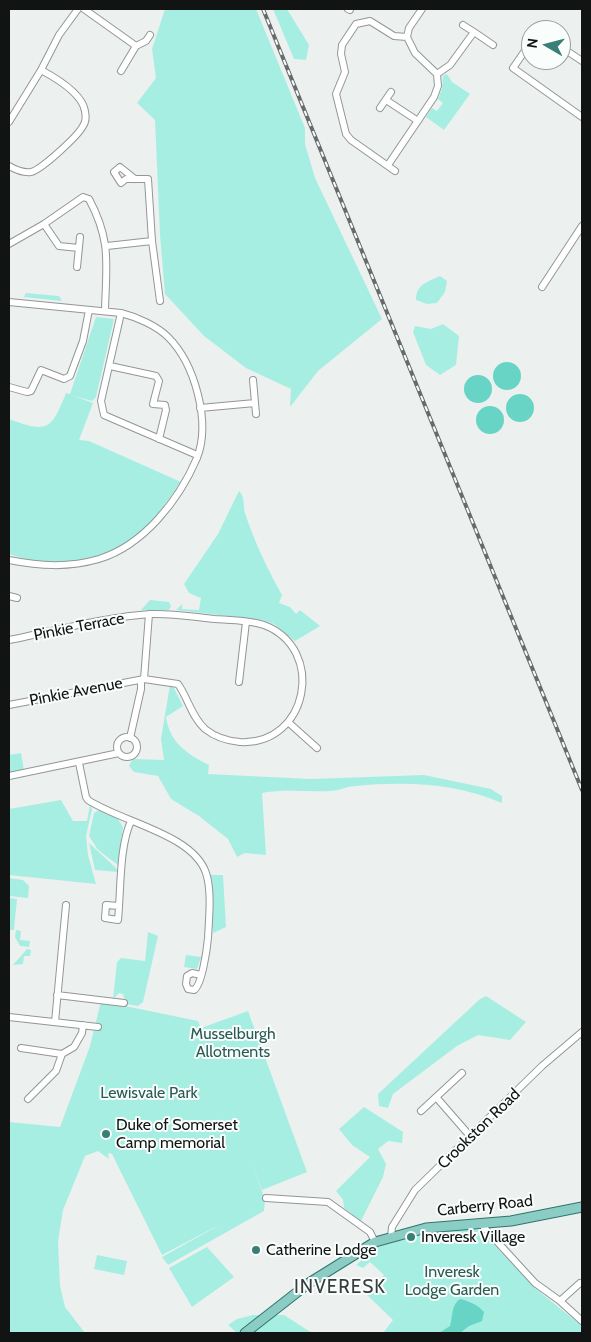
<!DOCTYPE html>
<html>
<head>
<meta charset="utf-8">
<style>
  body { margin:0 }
  #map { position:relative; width:591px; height:1342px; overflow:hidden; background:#ecf1f0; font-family:Cabin,sans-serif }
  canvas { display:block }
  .frame { position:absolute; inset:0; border:10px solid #121414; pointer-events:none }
  .north { position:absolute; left:521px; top:20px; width:50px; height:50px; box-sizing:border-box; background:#f9fefd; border:1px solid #9da0a0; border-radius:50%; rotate:278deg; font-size:14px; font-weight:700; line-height:20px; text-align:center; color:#121414 }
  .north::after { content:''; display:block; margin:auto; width:18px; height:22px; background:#397f75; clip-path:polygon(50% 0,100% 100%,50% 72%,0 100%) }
</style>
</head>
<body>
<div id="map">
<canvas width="591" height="1342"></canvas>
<div class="frame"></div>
<div class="north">N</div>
</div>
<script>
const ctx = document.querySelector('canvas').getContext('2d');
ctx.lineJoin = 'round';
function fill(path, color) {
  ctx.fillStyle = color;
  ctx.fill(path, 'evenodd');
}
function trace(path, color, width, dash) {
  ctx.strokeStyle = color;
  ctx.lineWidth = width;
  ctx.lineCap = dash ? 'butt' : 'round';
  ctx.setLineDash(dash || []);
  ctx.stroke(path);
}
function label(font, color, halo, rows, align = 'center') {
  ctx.font = font + ' Cabin,sans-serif';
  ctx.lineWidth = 4;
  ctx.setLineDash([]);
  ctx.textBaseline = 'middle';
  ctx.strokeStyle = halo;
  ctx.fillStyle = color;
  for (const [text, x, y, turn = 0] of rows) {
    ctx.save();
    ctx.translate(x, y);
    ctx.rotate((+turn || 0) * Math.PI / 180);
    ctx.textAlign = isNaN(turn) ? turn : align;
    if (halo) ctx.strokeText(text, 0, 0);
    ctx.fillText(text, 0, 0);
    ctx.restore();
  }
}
const green = new Path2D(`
  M165,9H256L305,128V144L315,178L382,319L318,371L290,407L291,389L246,368L204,336L165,294L160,235L155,120L137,103L156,78L152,49Z
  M273,9H287L309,45L306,60L294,59Z
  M447,74L452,82L470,94L444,130L426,117L432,108L437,111L443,103L438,99L442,89L443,76Z
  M440,276L447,281L445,292L437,303L427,304L416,300C416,284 428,282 440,276Z
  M26,293L59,296L62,301L24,297Z
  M96,317L114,319L96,397L92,401L74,396L93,403L79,440L89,441L181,482C171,495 162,510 151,522C116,561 56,571 9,554V419C47,433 51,431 66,393L70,394Z
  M443,324L459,336L456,365L440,375L426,365L413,332L415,326L431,329Z
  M239,491C245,497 243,505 245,513C254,541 268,570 282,595L279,603L290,607L296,614L300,610L320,626L295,641L274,624L262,620L176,610L182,604V609L199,610L201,598L189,593L184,584L218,534Z
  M150,600L169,602L171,606L169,610H141Z
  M170,685L174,688L183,706L166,717C170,743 187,754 209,765L208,774L311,779L424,775L491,789L502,796V803C456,783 406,781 356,786C347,786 339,791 330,791C307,792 284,789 262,793L266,855L245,853L237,857L228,839L199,816L171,799L158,776L134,772L129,766L133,759L164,760L161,739Z
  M21,753L24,770L9,773V755Z
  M61,800L73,821H87L90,805L92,809L86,836L88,855L96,884L9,875V809Z
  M99,810L118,819L123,827L118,865L98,850L89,836L94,813Z
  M89,843L116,868L118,872L95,870Z
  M210,875H223L226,927L213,933Z
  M9,878L23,880L29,886L28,898L9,896Z
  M9,898L17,899L14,930H9Z
  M16,930L21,931L20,940L30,941L29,947L20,946L15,937Z
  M148,932L158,936L143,1002L138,1006L126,1004L123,994L119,993L113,999L117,962L121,958L145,961Z
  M27,949L31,950L30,956H24L23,964L13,965Z
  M186,955L201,957L197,969L184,967Z
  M486,996L526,1022L510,1040L478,1035L457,1046L393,1094L388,1108L379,1106L378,1094L480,999Z
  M101,1001L198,1021L201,1028L248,1011L307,1172L262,1190L251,1160L265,1200L264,1211L168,1265L162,1257L223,1223L162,1255L112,1154L108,1153L109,1159L98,1151L85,1156L63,1210L58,1241L60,1286L65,1307L85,1333H9V1122L60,1127L90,1046Z
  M364,1107L403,1132L402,1143L388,1141L378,1149L386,1164L383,1177L361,1221L344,1208L343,1200L336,1191L370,1157L352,1145L339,1129Z
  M467,1229L480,1230L536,1289L582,1326V1333H383L393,1320L366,1294L384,1275L370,1262L363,1268L356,1265L378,1245L432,1232Z
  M207,1247L234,1277L192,1307L169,1268Z
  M97,1255L127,1261L124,1275L94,1269Z
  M253,1315H284L312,1333H237L228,1325L237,1319Z`);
const water = new Path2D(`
  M493 376a14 14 0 1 1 28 0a14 14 0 1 1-28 0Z
  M464 389a14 14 0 1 1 28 0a14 14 0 1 1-28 0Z
  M506 408a14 14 0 1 1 28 0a14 14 0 1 1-28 0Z
  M476 420a14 14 0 1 1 28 0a14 14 0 1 1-28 0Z
  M460,1299C469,1301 478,1305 484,1312L482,1321L469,1326L460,1333H439L450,1326C453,1315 451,1305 460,1299Z`);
const minor = new Path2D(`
  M84,9L136,46
  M348,9L350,10
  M463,25L474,32
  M531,42L513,68L582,117
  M561,47L582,61
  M121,71L136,46L146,41L150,35
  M437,74L450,65L474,32L493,45
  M386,100L418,121
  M380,108L391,92
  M9,122L41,70L59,35L78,9
  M388,165L434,97L438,86L437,74L415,53L407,37L409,28L422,9
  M9,166C16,170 23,173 31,172C41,170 78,136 83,126C86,122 86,116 85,111C82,93 56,78 41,70
  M395,171L351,140L346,134L336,94L345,72L341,54L342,45L356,24L370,21L394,36L407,37
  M44,224L59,246L79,248
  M152,241L160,301
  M9,244L44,224L83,197L89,199C112,242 106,265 105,311
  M107,246L152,241L148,179H126L121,183L114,172L120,167L135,179
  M77,267L80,237
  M542,287L582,226
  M9,302L121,313C137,317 157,326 168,337C195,364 211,422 197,458C179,500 144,545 99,559C68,568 40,566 9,560
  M121,313L101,401L104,415L197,455
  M110,366L156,376L159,381L153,404L165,405L166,410L159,439
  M253,380L256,414
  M9,387L27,392L31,391L41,370L64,379L70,376L83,341L89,310
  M200,408L255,403
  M9,596L17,598
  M9,640C56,631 103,617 151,614C172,613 194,617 215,619C231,620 249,620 264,625C327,649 308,746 240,742C228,741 215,737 205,729C191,716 188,698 178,684L144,679L9,705
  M144,679L149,614
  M239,682L246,622
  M288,722L317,748
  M117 747a10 10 0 1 1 20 0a10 10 0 1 1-20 0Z
  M130,738L141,689V680
  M79,763L86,797L88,800C121,822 193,834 206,873C212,891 209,918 208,938C207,949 202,985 194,990L188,989L186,984L187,976L192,973L201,975
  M9,776L119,753
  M119,906L106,905L105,918L118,920C121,891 119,847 131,821
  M57,995L124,1003
  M9,1017L98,1027
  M55,1022L66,905
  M21,1048L62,1054
  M436,1097L470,1136
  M28,1099L56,1071L62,1054L74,1047L82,1033L83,1025
  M421,1111L462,1073
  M266,1198L328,1202L370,1232L375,1242
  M481,1224L535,1283L560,1301L582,1321
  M391,1237L392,1227L415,1190L542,1066L582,1032
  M560,1301L580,1283`);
const major = new Path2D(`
  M245,1333L309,1283L375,1242L426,1228L511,1221L582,1207`);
const rail = new Path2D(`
  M263,9L582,790`);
const markers = [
  [106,1134,5,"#397f75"],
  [411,1237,5,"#397f75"],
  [256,1250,5,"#397f75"]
];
const streetNames = [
  ["Pinkie Terrace",79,627,-11],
  ["Pinkie Avenue",76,692,-11],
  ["Crookston Road",479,1129,-44],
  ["Carberry Road",485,1206,-6]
];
const parkNames = [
  ["Musselburgh",233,1034],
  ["Allotments",233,1052],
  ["Lewisvale Park",149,1093],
  ["Inveresk",452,1272],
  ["Lodge Garden",452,1290]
];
const poiNames = [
  ["Duke of Somerset",116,1125],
  ["Camp memorial",116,1143],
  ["Inveresk Village",421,1237],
  ["Catherine Lodge",266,1250]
];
const quarterNames = [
  ["INVERESK",340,1287]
];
fill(green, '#a7eee2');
fill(water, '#68d4c5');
trace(minor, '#929696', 8);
trace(major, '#2e766d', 11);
trace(minor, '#fff', 6);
trace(major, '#8bccc4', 9);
trace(rail, '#686b6b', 4);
trace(rail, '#f9fefd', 2, [5.5]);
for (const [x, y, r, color] of markers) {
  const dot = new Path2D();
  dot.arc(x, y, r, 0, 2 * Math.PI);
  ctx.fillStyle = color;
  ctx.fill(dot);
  trace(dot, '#f9fefd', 2);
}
label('16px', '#121414', '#f9fefd', streetNames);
label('16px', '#2c5b54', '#f9fefd', parkNames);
label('16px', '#121414', '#f9fefd', poiNames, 'left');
ctx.letterSpacing = '1px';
label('19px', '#393c3c', '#f9fefd', quarterNames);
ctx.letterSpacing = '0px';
</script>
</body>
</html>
